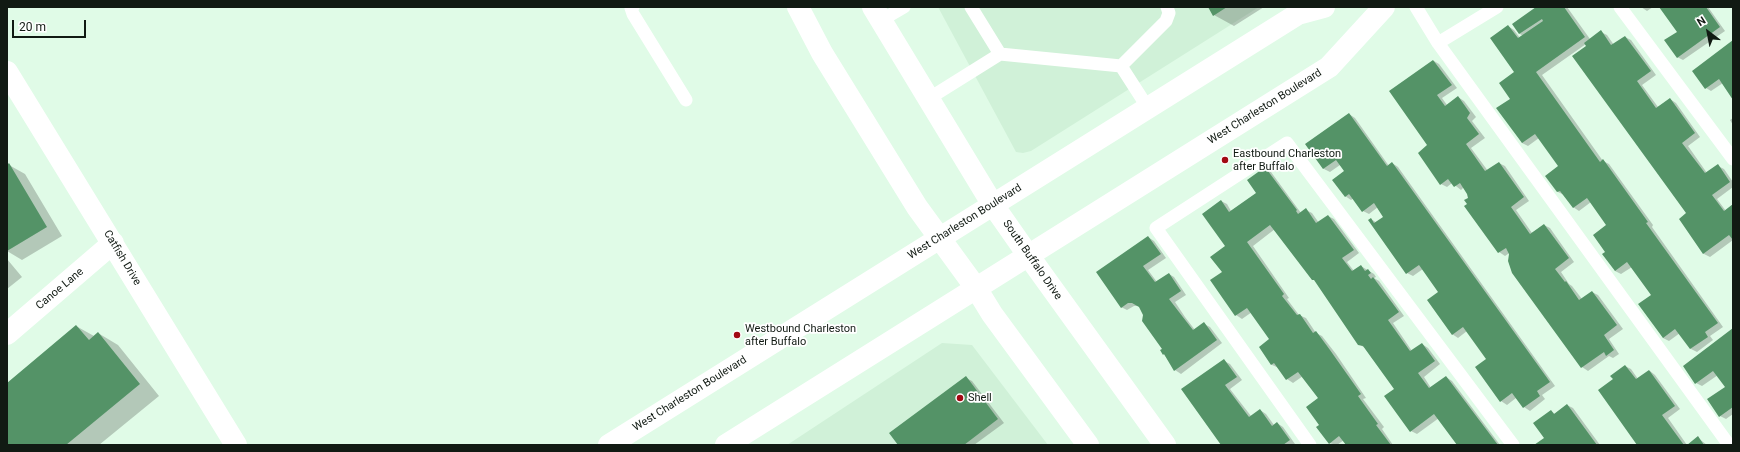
<!DOCTYPE html>
<html>
<head>
<meta charset="utf-8">
<style>
  body { margin:0 }
  #map { position:relative; width:1740px; height:452px; overflow:hidden; background:#e0fbe7; font-family:Roboto,sans-serif }
  canvas { display:block }
  .frame { position:absolute; inset:0; border:8px solid #111a13; pointer-events:none }
  .north { position:absolute; left:1688px; top:12px; width:40px; height:40px; -webkit-text-stroke:3px #fff; paint-order:stroke; rotate:328deg; font-size:11px; font-weight:700; line-height:16px; text-align:center; color:#111a13 }
  .north::after { content:''; display:block; margin:auto; width:14px; height:18px; background:#111a13; clip-path:polygon(50% 0,100% 100%,50% 72%,0 100%) }
  .scale { position:absolute; left:12px; top:20px; width:74px; height:18px; box-sizing:border-box; border:2px solid #111a13; border-top:0; padding-left:5px; font-size:12px; line-height:14px; white-space:nowrap; color:#111a13; -webkit-text-stroke:3px #fff; paint-order:stroke }
</style>
</head>
<body>
<div id="map">
<canvas width="1740" height="452"></canvas>
<div class="frame"></div>
<div class="north">N</div>
<div class="scale">20 m</div>
</div>
<script>
const ctx = document.querySelector('canvas').getContext('2d');
ctx.lineJoin = 'round';
function fill(path, color) {
  ctx.fillStyle = color;
  ctx.fill(path, 'evenodd');
}
function trace(path, color, width, dash) {
  ctx.strokeStyle = color;
  ctx.lineWidth = width;
  ctx.lineCap = dash ? 'butt' : 'round';
  ctx.setLineDash(dash || []);
  ctx.stroke(path);
}
function label(font, color, halo, rows, align = 'center') {
  ctx.font = font + ' Roboto,sans-serif';
  ctx.lineWidth = 3.5;
  ctx.setLineDash([]);
  ctx.textBaseline = 'middle';
  ctx.strokeStyle = halo;
  ctx.fillStyle = color;
  for (const [text, x, y, turn = 0] of rows) {
    ctx.save();
    ctx.translate(x, y);
    ctx.rotate((+turn || 0) * Math.PI / 180);
    ctx.textAlign = isNaN(turn) ? turn : align;
    if (halo) ctx.strokeText(text, 0, 0);
    ctx.fillText(text, 0, 0);
    ctx.restore();
  }
}
const built = new Path2D(`
  M938,7H1259L1031,151L1023,153L1016,152Z
  M942,343L972,345L1048,445H787Z`);
const shadow = new Path2D(`
  M1209,7H1264L1234,26L1214,15Z
  M1538,7H1567L1590,39L1601,32L1607,35L1614,45L1625,37L1631,40L1656,75L1642,85L1658,107L1670,99L1676,103L1700,137L1688,146L1707,173L1718,166L1724,169L1733,182V187L1717,199L1726,211L1733,206V240L1710,257L1704,254L1680,219L1688,214L1586,44L1542,75L1603,161L1609,164L1653,225L1652,227L1723,327L1710,336L1713,340L1697,352L1691,349L1680,333L1669,341L1663,338L1652,295L1632,267L1621,274L1615,271L1606,252L1608,225L1591,202L1579,211L1573,207L1564,195L1558,192L1547,176L1560,166L1539,138L1528,146L1522,143L1511,99L1516,72L1508,26L1514,30L1520,38L1523,36L1520,34L1513,24Z
  M1641,7H1653L1647,11Z
  M1660,7H1708L1725,31L1683,60L1677,57L1678,32Z
  M1733,41V98L1723,83L1711,91L1706,88Z
  M1434,61L1439,64L1457,88L1442,98L1447,105L1458,97L1464,101L1476,117L1472,121L1485,138L1471,148L1488,171L1499,163L1505,166L1529,201L1516,210L1532,233L1544,225L1550,228L1574,262L1561,272L1569,284L1572,286L1582,299L1592,292L1598,295L1623,329L1609,339L1619,354L1613,358L1609,356L1588,371L1582,367L1511,252L1505,256L1499,252L1466,206L1468,204L1469,199L1468,193L1464,187L1461,190L1452,183L1447,187L1441,184L1428,146Z
  M1349,114L1355,118L1389,166L1392,163L1398,167L1555,386L1542,395L1545,399L1530,411L1524,407L1516,398L1507,405L1501,401L1488,359L1467,331L1458,338L1452,334L1439,292L1423,269L1413,276L1407,273L1371,219L1377,223L1385,217L1378,207L1369,214L1363,211L1354,198L1351,200L1345,196V171L1340,165L1330,172L1324,169L1306,145Z
  M1733,118V125L1730,120Z
  M9,165L25,174L62,236L22,260L7,251V166Z
  M1265,169L1271,172L1301,213L1306,210L1312,213L1319,223L1328,216L1334,219L1359,253L1347,262L1354,271L1361,266L1374,274L1376,277L1374,278L1379,281L1404,316L1393,323L1412,351L1422,344L1428,348L1440,364L1424,377L1431,388L1446,377L1452,381L1500,445H1458L1439,418L1417,434L1411,431L1395,389L1365,348L1359,344L1316,281L1275,229L1253,246L1289,298L1287,299L1299,315L1306,318L1316,333L1322,336L1336,354L1366,398L1363,399L1384,427L1382,429L1393,445H1347L1344,440L1337,445L1329,443L1320,425L1319,399L1303,376L1293,383L1287,379L1279,368L1272,365L1260,347L1271,340L1252,312L1242,319L1236,315L1223,272L1227,246L1221,201L1227,204L1231,211L1257,193Z
  M1148,237L1154,241L1166,258L1148,270L1157,282L1169,274L1174,277L1186,295L1175,302L1185,317L1195,330L1204,324L1210,327L1222,343L1181,374L1175,370L1161,350L1163,349L1139,306H1134L1127,310L1121,307Z
  M7,259L22,277L7,289Z
  M76,326L94,336L98,333L118,345L159,396L99,445H9L7,443V385Z
  M1733,329V414L1726,419L1720,416L1726,387L1718,375L1702,386L1696,383Z
  M1224,361L1230,364L1242,380L1230,389L1251,416L1260,410L1266,414L1274,425L1277,423L1283,427L1295,444L1223,445Z
  M1625,366L1631,369L1638,379L1650,371L1655,375L1680,409L1668,418L1687,445H1638L1614,380Z
  M966,378L972,381L1004,423L974,445H899Z
  M1567,405L1573,408L1600,445H1536L1546,438L1551,411L1555,414Z
  M1698,438L1707,445H1688Z`);
const building = new Path2D(`
  M1208,7H1227L1213,16Z
  M1536,7H1564L1585,37L1536,72L1600,162L1603,159L1648,222L1646,223L1718,323L1705,332L1708,337L1690,349L1675,329L1663,338L1638,304L1651,295L1627,262L1615,271L1602,254L1605,252L1593,235L1606,225L1587,198L1573,208L1560,191L1557,192L1545,176L1558,166L1535,134L1522,143L1496,108L1510,99L1499,83L1514,72L1490,38L1508,25L1518,38L1543,21L1542,19L1519,34L1512,24Z
  M1659,7H1706L1720,27L1677,58L1664,40L1677,32Z
  M1601,30L1611,45L1625,36L1651,71L1637,81L1656,108L1670,98L1695,133L1682,143L1705,173L1718,164L1730,182L1712,195L1724,211L1733,204V240L1729,235L1703,254L1679,219L1686,213L1572,56L1586,46L1584,43Z
  M1733,40V100L1719,79L1705,89L1692,71Z
  M1433,60L1452,85L1437,95L1445,106L1458,96L1470,113L1467,118L1479,134L1466,144L1485,171L1499,162L1524,197L1511,207L1530,234L1544,224L1569,258L1555,269L1565,282L1566,281L1579,300L1592,291L1617,325L1604,335L1614,350L1606,356L1604,352L1581,368L1512,273L1508,261L1509,254L1506,248L1498,253L1464,206L1467,204L1464,200L1468,198L1467,194L1460,183L1454,187L1448,179L1440,185L1418,153L1427,145L1389,91Z
  M1349,113L1387,166L1392,162L1550,382L1537,391L1540,396L1523,408L1512,393L1500,402L1475,367L1486,359L1463,327L1452,335L1427,300L1438,292L1419,265L1406,274L1368,220L1371,218L1374,223L1383,217L1374,203L1362,212L1349,194L1345,197L1332,180L1344,171L1336,160L1323,169L1305,144Z
  M9,163L47,227L7,251V165Z
  M1265,167L1297,210L1296,211L1298,214L1306,208L1316,223L1328,215L1354,250L1342,258L1352,271L1361,265L1365,271L1368,269L1371,273L1368,275L1371,279L1373,277L1399,312L1388,320L1410,351L1422,343L1435,361L1418,373L1429,388L1446,376L1498,445H1457L1434,414L1410,432L1384,396L1394,389L1363,346L1358,345L1314,280H1312L1270,225L1247,242L1284,294L1282,296L1297,315L1300,314L1313,333L1316,331L1330,350L1361,394L1358,396L1378,424L1376,425L1391,445H1346L1339,436L1329,444L1316,427L1319,425L1306,407L1318,398L1298,372L1286,380L1274,363L1271,365L1259,347L1269,339L1247,308L1235,316L1210,280L1222,272L1210,257L1225,246L1202,214L1221,200L1229,212L1256,193L1247,180Z
  M1148,236L1161,254L1143,266L1155,282L1169,273L1181,291L1169,299L1179,312L1193,330L1204,322L1217,340L1174,371L1164,354L1163,355L1160,350L1162,349L1142,321L1143,315L1139,307L1132,303H1128L1121,308L1096,272Z
  M76,325L89,340L98,332L140,384L66,445H7V383Z
  M1733,328V407L1719,417L1707,399L1725,387L1713,371L1695,384L1683,366Z
  M1224,359L1237,377L1225,385L1249,417L1260,409L1272,426L1277,422L1290,440L1283,445H1221L1181,389Z
  M1625,365L1636,379L1649,370L1675,406L1662,415L1684,445H1637L1598,390L1613,379L1610,376Z
  M966,376L998,419L964,445H898L889,433Z
  M1567,404L1597,445H1534L1544,438L1533,423L1551,410L1554,414Z
  M1698,436L1704,445H1687Z`);
const lane = new Path2D(`
  M633,7L631,8L633,14L686,100
  M971,7L1000,54
  M1416,7L1438,43
  M1497,7L1438,43L1729,445
  M1620,7L1733,159
  M880,21L904,7
  M1121,66L1166,21L1169,13L1167,7
  M928,99L1000,54L1121,66L1148,108
  M1310,445L1156,228L1287,143L1513,445`);
const street = new Path2D(`
  M7,72L236,445
  M7,334L113,243`);
const secondary = new Path2D(`
  M1028,255L1165,445
  M976,288L992,314L1088,445`);
const primary = new Path2D(`
  M798,7L822,53L917,207L976,288
  M873,7L993,205L1028,255
  M609,445L1298,14L1324,7
  M726,445L1329,67L1384,7`);
const markers = [
  [1225,160,4,"#a20813"],
  [737,335,4,"#a20813"],
  [960,398,4,"#a20813"]
];
const streetNames = [
  ["West Charleston Boulevard",1265,107,-32],
  ["West Charleston Boulevard",965,222,-32],
  ["Catfish Drive",122,258,59],
  ["South Buffalo Drive",1032,260,55],
  ["Canoe Lane",60,289,-40],
  ["West Charleston Boulevard",690,394,-32]
];
const poiNames = [
  ["Eastbound Charleston",1233,154],
  ["after Buffalo",1233,167],
  ["Westbound Charleston",745,329],
  ["after Buffalo",745,342],
  ["Shell",968,398]
];
fill(built, '#d0f1d8');
fill(shadow, '#0003');
fill(building, '#549367');
trace(lane, '#fff', 13);
trace(street, '#fff', 22);
trace(secondary, '#fff', 22);
trace(primary, '#fff', 22);
for (const [x, y, r, color] of markers) {
  const dot = new Path2D();
  dot.arc(x, y, r, 0, 2 * Math.PI);
  ctx.fillStyle = color;
  ctx.fill(dot);
  trace(dot, '#fff', 1.5);
}
label('11px', '#111a13', '#fff', streetNames);
label('11px', '#111a13', '#fff', poiNames, 'left');
</script>
</body>
</html>
